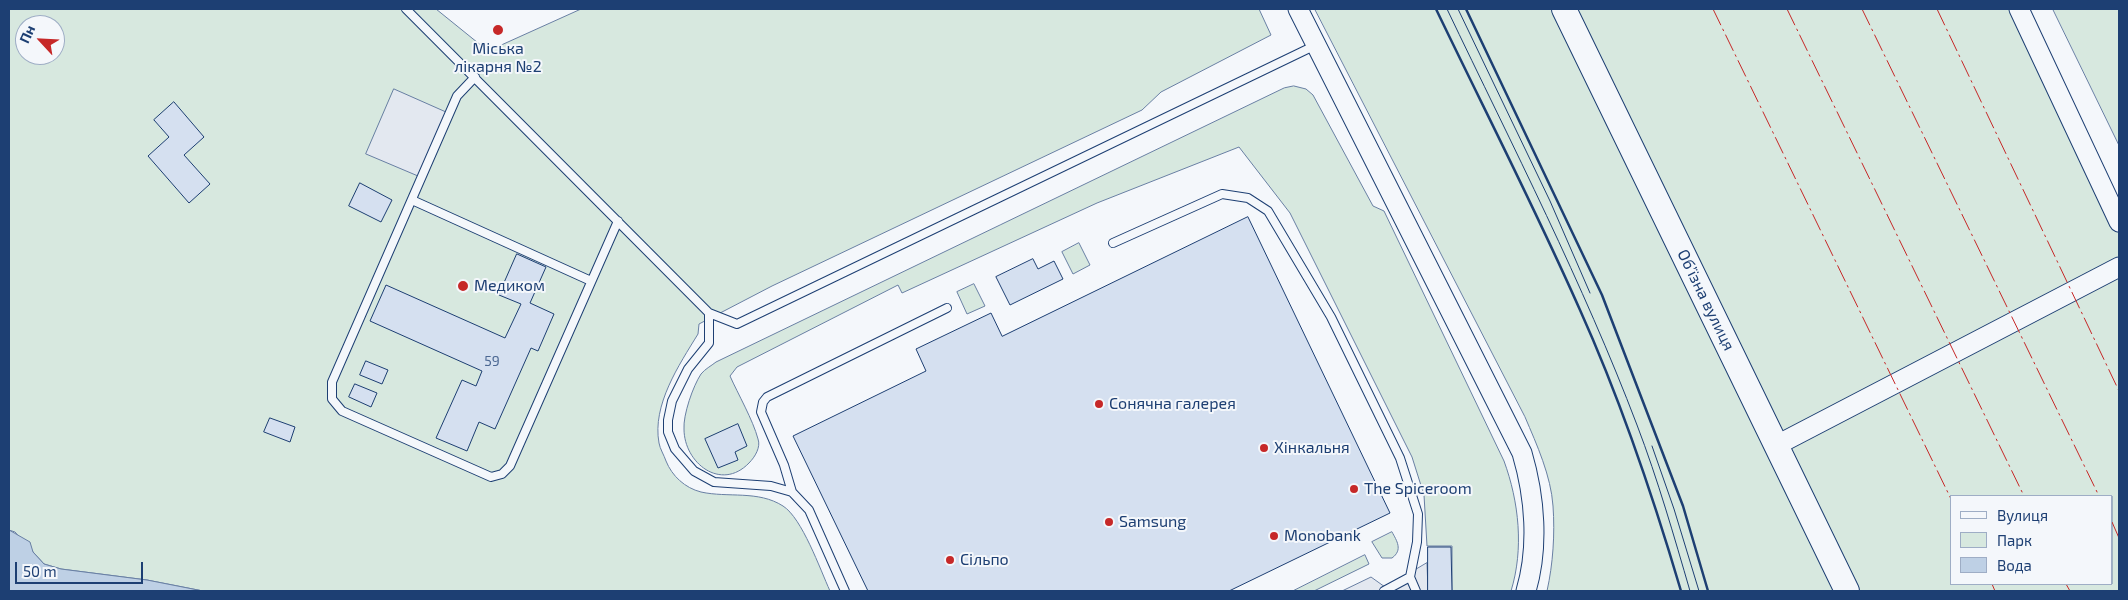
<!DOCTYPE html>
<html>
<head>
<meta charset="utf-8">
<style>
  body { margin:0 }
  #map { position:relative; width:2128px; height:600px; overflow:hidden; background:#f4f7fb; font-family:"Exo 2",sans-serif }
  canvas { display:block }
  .frame { position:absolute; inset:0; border:10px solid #1d3f73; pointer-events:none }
  .legend { position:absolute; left:1950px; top:495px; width:162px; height:90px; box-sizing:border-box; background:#f4f7fb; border:1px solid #9eadc5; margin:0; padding:6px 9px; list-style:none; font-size:15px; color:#1d3f73 }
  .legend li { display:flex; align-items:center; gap:10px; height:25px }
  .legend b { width:25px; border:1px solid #9eadc5 }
  .north { position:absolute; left:15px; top:15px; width:50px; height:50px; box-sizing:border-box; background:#f4f7fb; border:1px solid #9eadc5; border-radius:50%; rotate:295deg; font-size:14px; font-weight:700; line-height:20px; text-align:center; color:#1d3f73 }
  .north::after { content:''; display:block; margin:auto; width:18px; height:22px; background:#c62828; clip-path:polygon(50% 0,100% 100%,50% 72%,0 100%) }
  .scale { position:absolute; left:15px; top:562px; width:128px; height:22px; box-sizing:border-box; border:2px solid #1d3f73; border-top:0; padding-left:6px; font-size:15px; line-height:18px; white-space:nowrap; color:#1d3f73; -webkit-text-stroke:4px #f4f7fb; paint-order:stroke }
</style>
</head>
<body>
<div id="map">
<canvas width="2128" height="600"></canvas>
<div class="frame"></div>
<ul class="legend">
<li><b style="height:6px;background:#f4f7fb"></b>Вулиця</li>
<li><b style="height:14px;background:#d7e8df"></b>Парк</li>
<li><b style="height:14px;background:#bed0e5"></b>Вода</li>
</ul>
<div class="north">Пн</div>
<div class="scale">50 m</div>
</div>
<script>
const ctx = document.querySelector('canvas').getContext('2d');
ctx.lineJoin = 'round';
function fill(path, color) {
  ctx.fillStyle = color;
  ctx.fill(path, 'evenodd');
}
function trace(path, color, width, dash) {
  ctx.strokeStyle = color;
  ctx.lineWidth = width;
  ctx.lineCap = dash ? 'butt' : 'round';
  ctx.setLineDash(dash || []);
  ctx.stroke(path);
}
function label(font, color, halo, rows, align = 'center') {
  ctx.font = font + ' "Exo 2",sans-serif';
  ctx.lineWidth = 4;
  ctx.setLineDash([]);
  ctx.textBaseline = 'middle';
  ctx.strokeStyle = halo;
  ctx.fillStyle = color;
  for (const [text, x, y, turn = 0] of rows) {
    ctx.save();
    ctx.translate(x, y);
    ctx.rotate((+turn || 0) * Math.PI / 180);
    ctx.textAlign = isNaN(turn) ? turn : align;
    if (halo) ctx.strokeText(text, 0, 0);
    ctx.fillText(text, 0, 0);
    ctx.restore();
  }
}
const green = new Path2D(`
  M9,9H436L488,51L581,9H1259L1271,35L1161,92L1142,110L772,286L699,324L698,334C679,365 652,405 659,443C660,449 664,455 666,461C672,476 685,488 701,492C728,498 758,490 783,506C802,518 820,569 830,591H203L147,580L61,569L44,564L15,532L9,530ZM25,25H55V55H25Z
  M1315,9H2019L2119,222V591H1547C1553,564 1555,534 1553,506C1551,476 1537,445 1525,417ZM1952,496H2112V584H1952Z
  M2053,9H2119V145Z
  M1294,86L1306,89L1313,95L1373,206L1384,211L1504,461C1519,502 1524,549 1511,591H1452V546H1427L1424,495L1412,457L1290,213L1239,147L1097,203L902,293L898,285L737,367L730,376C738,394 753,420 758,439C761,447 755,457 749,463C721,492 684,463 684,429C683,415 693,386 701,374C705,369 711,366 716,362L1284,88Z
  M1079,243L1090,265L1073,274L1062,252Z
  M974,284L985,306L967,314L957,292Z
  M1392,532C1397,541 1403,550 1392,558H1382L1372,542Z
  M1365,555L1369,564L1314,591H1293Z`);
const parking = new Path2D(`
  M394,89L446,112L418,176L366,154Z
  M1427,563L1428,591H1342L1371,577L1385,587Z`);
const water = new Path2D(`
  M9,530L30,542L33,552L44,564L61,569L147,580L203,591H9Z`);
const building = new Path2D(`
  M174,102L204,137L184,155L210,184L189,203L148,156L169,137L154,120Z
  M360,183L392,200L381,222L349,206Z
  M1248,217L1390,513L1229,591H868L793,436L926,371L916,349L991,313L1002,336Z
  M517,254L546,267L530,303L554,314L538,351L531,348L495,429L479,422L467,451L436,438L462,380L476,386L482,371L370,321L386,285L505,338L521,304L499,295Z
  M1033,259L1038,269L1054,261L1063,279L1010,305L996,277Z
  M366,361L388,370L382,384L360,375Z
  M355,384L377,393L371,407L349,397Z
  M270,418L295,427L290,442L264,432Z
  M738,424L747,446L735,452L738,460L718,468L705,439Z
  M1428,547H1451L1452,591H1428Z`);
const service = new Path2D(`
  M406,9L709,313L737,324L1316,45
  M475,77L457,96L332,382V399L342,411L491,477L502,474L510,466L618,221
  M412,200L591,281
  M1113,243L1222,194L1248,198L1268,211L1331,317L1400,458L1418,514L1417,542L1410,577
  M709,313V343L688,369L672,401L668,420V432L675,449L694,471L714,482L771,486L792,492L809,510L845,591
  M792,492L784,465L761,412L763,402L767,397L947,308
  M1384,591L1410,577L1416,591`);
const tertiary = new Path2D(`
  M1298,9L1522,453C1535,497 1539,547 1526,591
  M2019,9L2119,222
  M1777,445L2119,267`);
const primary = new Path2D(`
  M1564,9L1847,591`);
const tram = new Path2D(`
  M1447,9C1513,147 1583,283 1637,425C1658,480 1674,536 1690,591
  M1458,9L1550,201L1590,293
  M1652,446L1674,509L1699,591`);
const wall = new Path2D(`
  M1436,9C1484,109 1535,208 1580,310C1621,401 1653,496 1681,591
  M1466,9L1602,295L1683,506L1708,591`);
const power = new Path2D(`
  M1713,9L1952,501
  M1787,9L2024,496
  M1862,9L2099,496
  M1937,9L2119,391
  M2112,522L2119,538
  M1992,584L1995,591
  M2066,584L2070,591`);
const markers = [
  [498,30,6,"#c62828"],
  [463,286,6,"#c62828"],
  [1099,404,5,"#c62828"],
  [1264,448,5,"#c62828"],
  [1354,489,5,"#c62828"],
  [1109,522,5,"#c62828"],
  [1274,536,5,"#c62828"],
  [950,560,5,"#c62828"]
];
const numberNames = [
  ["59",492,361]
];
const poiNames = [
  ["Міська",498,49,"center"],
  ["лікарня №2",498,67,"center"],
  ["Медиком",474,286],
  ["Сонячна галерея",1109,404],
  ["Хінкальня",1274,448],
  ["The Spiceroom",1364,489],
  ["Samsung",1119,522],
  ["Monobank",1284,536],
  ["Сільпо",960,560]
];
const streetNames = [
  ["Обʼїзна вулиця",1706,300,64]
];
fill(green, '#d7e8df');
trace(green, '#687fa3', 1);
fill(parking, '#e3e8f0');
trace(parking, '#687fa3', 1);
fill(water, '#bed0e5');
trace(water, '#687fa3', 1);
fill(building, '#d5e0f0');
trace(building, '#1d3f73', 1);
trace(service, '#1d3f73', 10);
trace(tertiary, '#1d3f73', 21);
trace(primary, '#1d3f73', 26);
trace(service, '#f4f7fb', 8);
trace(tertiary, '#f4f7fb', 19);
trace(primary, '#f4f7fb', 24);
trace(tram, '#1d3f73', 1);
trace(wall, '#1d3f73', 2.5);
trace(power, '#c62828', 1, [18, 4, 2.5, 4]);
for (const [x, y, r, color] of markers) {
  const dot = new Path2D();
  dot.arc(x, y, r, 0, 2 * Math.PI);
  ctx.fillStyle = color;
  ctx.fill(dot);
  trace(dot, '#f4f7fb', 2);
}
label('14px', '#4b6792', null, numberNames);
label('16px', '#1d3f73', '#f4f7fb', poiNames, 'left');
label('16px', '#1d3f73', '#f4f7fb', streetNames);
</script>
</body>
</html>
